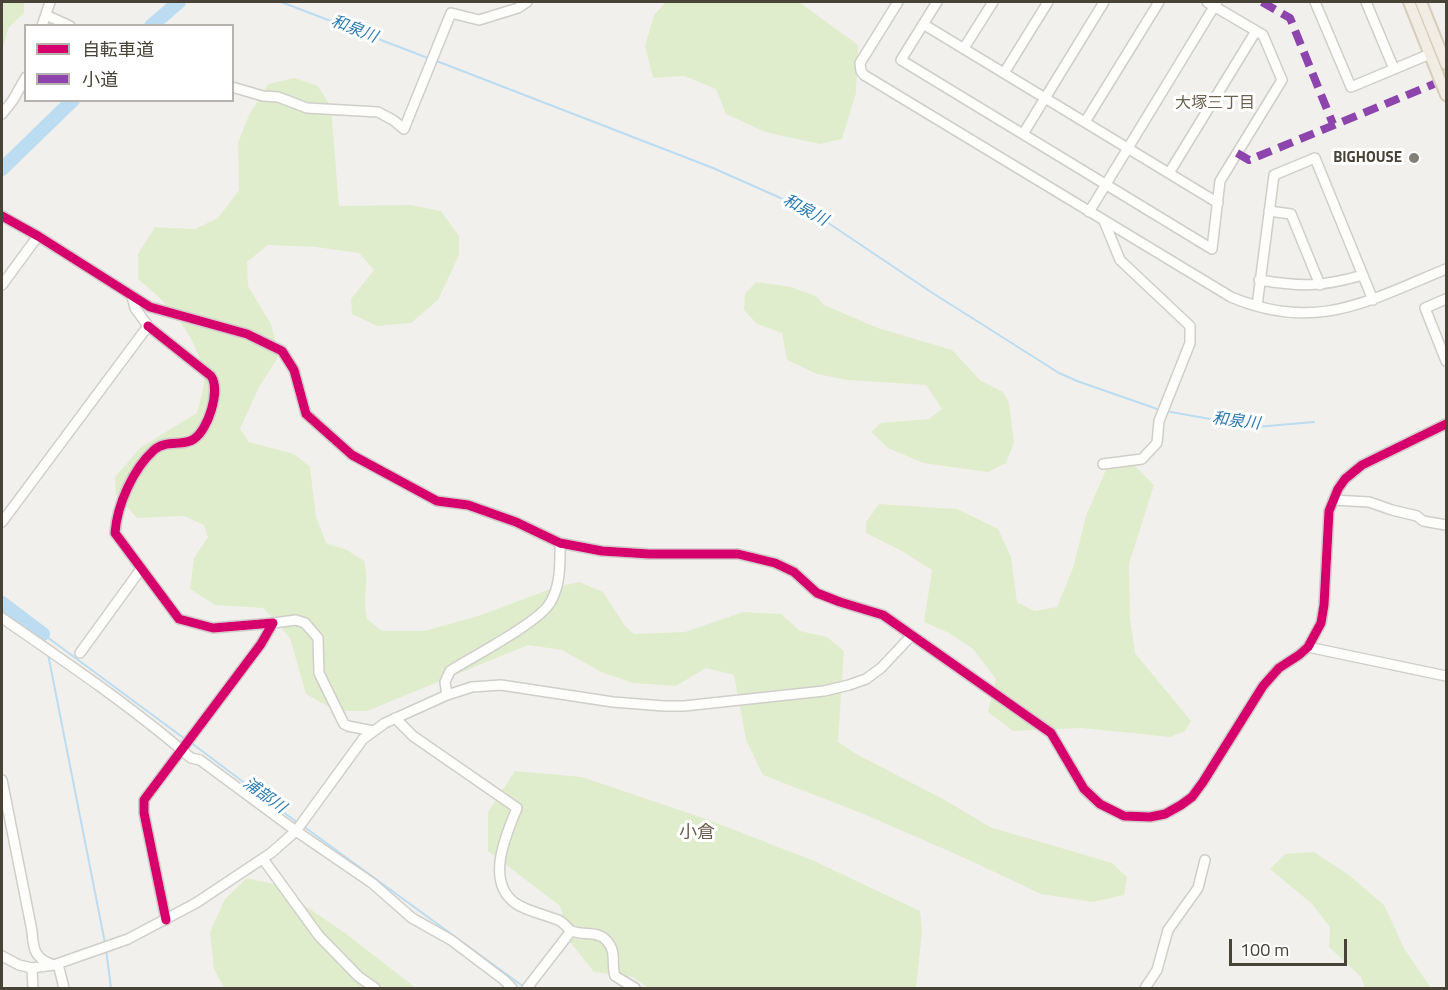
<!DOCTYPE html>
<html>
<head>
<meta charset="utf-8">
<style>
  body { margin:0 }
  #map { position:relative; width:1448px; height:990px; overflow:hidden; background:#f2f0ec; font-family:"Titillium Web","Noto Sans JP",sans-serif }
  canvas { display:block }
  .frame { position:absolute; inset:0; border:3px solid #494237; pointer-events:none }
  .legend { position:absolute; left:24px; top:24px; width:210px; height:78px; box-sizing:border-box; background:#fff; border:2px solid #b6b3af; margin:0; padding:8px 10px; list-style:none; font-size:18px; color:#494237 }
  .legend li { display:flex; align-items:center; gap:12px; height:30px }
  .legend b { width:30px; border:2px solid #b6b3af }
  .scale { position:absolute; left:1229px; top:939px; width:118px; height:27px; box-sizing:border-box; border:3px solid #494237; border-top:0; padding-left:8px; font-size:18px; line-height:21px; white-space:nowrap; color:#494237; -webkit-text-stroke:4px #fff; paint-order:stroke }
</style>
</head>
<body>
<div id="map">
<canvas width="1448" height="990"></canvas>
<div class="frame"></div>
<ul class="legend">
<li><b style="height:8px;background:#d6006c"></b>自転車道</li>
<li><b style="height:8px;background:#8e44ad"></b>小道</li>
</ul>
<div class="scale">100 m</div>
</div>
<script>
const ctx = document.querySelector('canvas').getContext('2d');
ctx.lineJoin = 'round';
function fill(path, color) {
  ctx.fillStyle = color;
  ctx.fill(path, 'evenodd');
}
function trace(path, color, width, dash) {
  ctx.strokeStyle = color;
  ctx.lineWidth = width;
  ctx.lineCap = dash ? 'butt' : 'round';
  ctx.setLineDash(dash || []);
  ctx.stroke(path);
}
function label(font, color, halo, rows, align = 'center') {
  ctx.font = font + ' "Titillium Web","Noto Sans JP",sans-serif';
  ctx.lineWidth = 6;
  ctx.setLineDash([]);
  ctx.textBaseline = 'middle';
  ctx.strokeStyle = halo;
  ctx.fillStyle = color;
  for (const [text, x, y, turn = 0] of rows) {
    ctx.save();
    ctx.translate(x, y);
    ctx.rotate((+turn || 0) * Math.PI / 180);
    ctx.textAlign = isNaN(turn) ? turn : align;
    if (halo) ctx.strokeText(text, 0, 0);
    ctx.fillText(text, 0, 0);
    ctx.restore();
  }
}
const green = new Path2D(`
  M2,2H24V13L9,27L2,50Z
  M666,2H799L858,45L856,93L842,139L820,144L765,132L726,114L716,89L684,76L653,78L645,46L654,15Z
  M295,78L318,86L331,107L339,206L410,205L441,211L459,236V255L438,300L411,323L377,326L352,314L351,299L374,270L359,253L316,247L268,245L247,262L248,286L271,324L279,356L259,387L240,429L249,442L294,454L310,467L316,517L326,543L347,550L364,561C370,582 362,598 367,619L382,631H424L478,616L553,588L579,582L603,592L625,626L634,634L685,632L743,612L781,614L800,631L827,637L844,651L838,742L858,755L943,799L990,827L1112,863L1127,877L1124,895L1093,902L1041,894L969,860L866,815L763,775L746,740L734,675L706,668L676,686L633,683L601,672L562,650L528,645L367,711H336L306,694L290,638L263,608L215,605L190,589L194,558L208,537L204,525L184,516L137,518L116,495L115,477L141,447L197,413C199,403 205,388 204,377C198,336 169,304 138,279V254L155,227L195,229L218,218L239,190L238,143L249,115L268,84Z
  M756,282L791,287L816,296L824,305L878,328L952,350L981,381L1003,392L1009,403L1014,443L1006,463L988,472L923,463L888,448L871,432L881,423L929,419L942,409L926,385L847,380L817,374L787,360L782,333L757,324L744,310L745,294Z
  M1108,465H1134L1154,485L1129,564L1130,618L1135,653L1191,721L1185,731L1170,737L1081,728L1013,731L988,712L996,679L973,649L949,633L924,622L932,570L902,551L866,533V522L879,504L957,509L998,529L1011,557L1017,602L1034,611L1057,607L1073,568L1086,516Z
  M515,771L582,777L706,819L812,860L920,911L922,932L916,988H648L633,977L594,972L570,942L560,906L488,851V812Z
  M1314,852L1349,875L1384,905L1405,950L1431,988H1365L1361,977L1329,947L1330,927L1312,904L1270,869L1285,854Z
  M247,878L273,884L345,933L416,988H224L214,969L210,932L225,899Z`);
const stream = new Path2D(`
  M281,2L428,58
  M434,60L713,168L812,212L931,292L1059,373L1077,381L1160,410
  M1165,411L1256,427L1314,422
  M43,634L185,739
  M48,654L105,943
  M190,742L298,823
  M303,826L524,987
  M106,949L111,988`);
const river = new Path2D(`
  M151,26L179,2
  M2,169L73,100
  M2,603L43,634`);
const minor = new Path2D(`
  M898,2L860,63L861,71L864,75L1231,297C1316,333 1368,301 1446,269
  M937,2L901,60L1212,249L1220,181L1282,80L1263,35L1207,2
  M1315,2L1351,87L1430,54
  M1366,2L1394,69
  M46,15L70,26
  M923,24L1218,203
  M42,26L50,2
  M964,48L993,2
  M1004,73L1048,2
  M232,87L263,96L278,97L307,108L378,112L393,120L404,129L451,13L479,20L518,8L527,2
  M2,114L13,100L26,77
  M1085,122L1159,2
  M1023,134L1104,2
  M1169,173L1256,31
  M1269,211L1291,214L1320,285
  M1089,212L1217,2
  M2,216L38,236L150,307L247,334L282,351L294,370L306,414L352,455L437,501L468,505L516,522L560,543L602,551L649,554H738L775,563L794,572L817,593L840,602L883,615L1051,733L1084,789L1100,804L1124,816L1150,817L1165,814L1181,805L1192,797L1203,782L1263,686L1279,668L1299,655L1308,647L1321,623L1324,605L1329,511L1338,489L1345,479L1362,465L1446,424
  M1259,280C1302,287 1321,287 1363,275
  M2,285L38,236
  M1446,299L1425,308L1446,361
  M1257,306L1274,175L1315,158L1373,300
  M148,326L211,376C221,390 208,430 194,439C183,447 166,439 154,450C133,469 117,505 115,533L179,619L213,628L273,623L261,644L144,800V813L166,920
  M1103,464L1142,459L1157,443L1159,421L1190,343V326L1120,260L1104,221
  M1333,500L1369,502L1392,510L1417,516L1423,521L1446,525
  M2,522L148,326L135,308L132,296
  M2,618C66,662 132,707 191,758L200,760L296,831L372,883L412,918L451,940L504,980L512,988
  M273,623L296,620L305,623L318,638L319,673L344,724L348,726L373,731
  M1308,647L1446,676
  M80,653L141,569
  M447,695L472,687L501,685L613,702L664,706H684L824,691L849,685L866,679L881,668L912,635
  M395,718L413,736L517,808C506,835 485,881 515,903C528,912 544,914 558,920C564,922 567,929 572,931C584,936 597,930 607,941C617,952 611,964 615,976L635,988
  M2,780L32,931C33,950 35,959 54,965
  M263,859L319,936L359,977L375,988
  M2,956L19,965L32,968L54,965L128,939L196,903L271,853L296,831L363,739L385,723L447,695L445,682L450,671C472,657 538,623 550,603C561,585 560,563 560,543
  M58,964L64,988
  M32,968L33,988
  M527,988L571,931
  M1145,988L1157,970L1168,930L1198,888L1205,860`);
const major = new Path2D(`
  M1409,2L1446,95
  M1421,2L1446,64`);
const quiet = new Path2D(`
  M1262,2L1290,18L1333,124
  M1237,153L1249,160L1434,84`);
const cycleway = new Path2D(`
  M2,216L38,236L150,307L247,334L282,351L294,370L306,414L352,455L437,501L468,505L516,522L560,543L602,551L649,554H738L775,563L794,572L817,593L840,602L883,615L1051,733L1084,789L1100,804L1124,816L1150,817L1165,814L1181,805L1192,797L1203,782L1263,686L1279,668L1299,655L1308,647L1321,623L1324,605L1329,511L1338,489L1345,479L1362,465L1446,424
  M148,326L211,376C221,390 208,430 194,439C183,447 166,439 154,450C133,469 117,505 115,533L179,619L213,628L273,623L261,644L144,800V813L166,920`);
const markers = [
  [1414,158,6,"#847f76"]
];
const poiNames = [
  ["BIGHOUSE",1402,158]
];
const waterNames = [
  ["和泉川",354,30,21],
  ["和泉川",805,211,28],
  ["和泉川",1236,422,7],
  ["浦部川",264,796,36]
];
const neighbourhoodNames = [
  ["大塚三丁目",1215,104]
];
const quarterNames = [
  ["小倉",697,834]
];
fill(green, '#e0edcc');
trace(stream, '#bbdcf1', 2);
trace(river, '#bbdcf1', 14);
trace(minor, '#d0cec9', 12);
trace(major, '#d5ccb9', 14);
trace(minor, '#fdfdfc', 9);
trace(major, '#f2ede4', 10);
trace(quiet, '#8e44ad', 8, [15, 8]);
trace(cycleway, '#d6006c', 9);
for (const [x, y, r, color] of markers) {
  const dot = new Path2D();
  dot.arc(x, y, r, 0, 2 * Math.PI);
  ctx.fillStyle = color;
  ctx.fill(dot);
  trace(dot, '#fff', 2);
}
label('bold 15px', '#494237', '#fff', poiNames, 'right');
label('italic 16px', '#2a7ab2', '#fff', waterNames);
label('16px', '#6c604e', '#fff', neighbourhoodNames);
label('18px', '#6c604e', '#fff', quarterNames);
</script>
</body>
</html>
